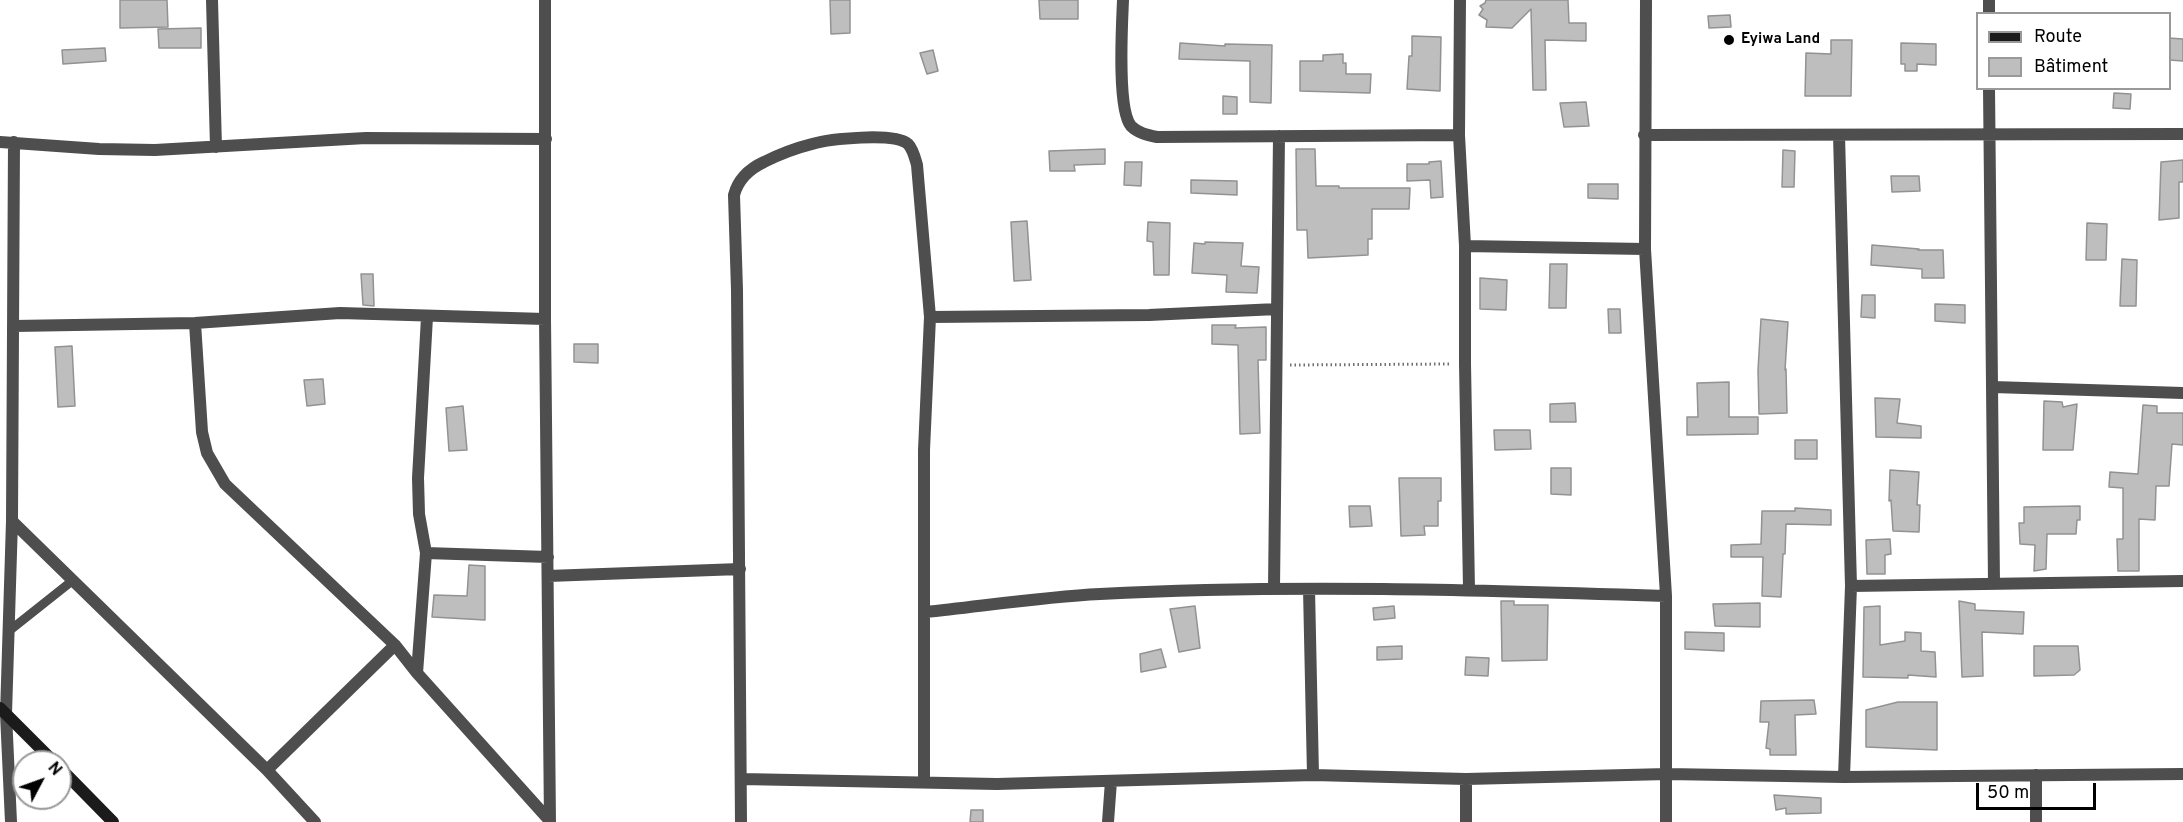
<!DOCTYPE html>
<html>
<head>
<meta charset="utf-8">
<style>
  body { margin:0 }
  #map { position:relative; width:2183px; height:822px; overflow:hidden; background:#fff; font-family:Overpass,sans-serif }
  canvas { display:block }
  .legend { position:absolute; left:1976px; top:12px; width:195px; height:78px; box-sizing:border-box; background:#fff; border:2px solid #999; margin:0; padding:8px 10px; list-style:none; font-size:18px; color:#000 }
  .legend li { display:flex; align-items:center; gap:12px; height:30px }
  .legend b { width:30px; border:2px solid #999 }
  .north { position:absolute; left:12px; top:750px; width:60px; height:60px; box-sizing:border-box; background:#fff; border:2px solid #999; border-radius:50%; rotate:49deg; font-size:16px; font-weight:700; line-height:24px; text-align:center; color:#000 }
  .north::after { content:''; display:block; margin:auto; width:21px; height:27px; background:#000; clip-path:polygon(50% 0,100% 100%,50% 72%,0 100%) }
  .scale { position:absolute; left:1976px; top:783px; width:120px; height:27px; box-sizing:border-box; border:3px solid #000; border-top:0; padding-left:8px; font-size:18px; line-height:21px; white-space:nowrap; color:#000; -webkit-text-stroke:4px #fff; paint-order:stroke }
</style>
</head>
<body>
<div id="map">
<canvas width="2183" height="822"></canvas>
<ul class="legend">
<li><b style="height:8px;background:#1b1b1b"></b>Route</li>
<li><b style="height:16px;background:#bebebe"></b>Bâtiment</li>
</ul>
<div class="north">N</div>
<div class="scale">50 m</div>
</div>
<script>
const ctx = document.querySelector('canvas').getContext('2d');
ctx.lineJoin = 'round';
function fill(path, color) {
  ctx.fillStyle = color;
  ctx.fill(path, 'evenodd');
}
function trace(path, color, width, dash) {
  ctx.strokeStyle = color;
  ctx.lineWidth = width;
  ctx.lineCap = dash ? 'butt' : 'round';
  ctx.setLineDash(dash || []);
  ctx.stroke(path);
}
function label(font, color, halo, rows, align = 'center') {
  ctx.font = font + ' Overpass,sans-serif';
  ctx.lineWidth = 4.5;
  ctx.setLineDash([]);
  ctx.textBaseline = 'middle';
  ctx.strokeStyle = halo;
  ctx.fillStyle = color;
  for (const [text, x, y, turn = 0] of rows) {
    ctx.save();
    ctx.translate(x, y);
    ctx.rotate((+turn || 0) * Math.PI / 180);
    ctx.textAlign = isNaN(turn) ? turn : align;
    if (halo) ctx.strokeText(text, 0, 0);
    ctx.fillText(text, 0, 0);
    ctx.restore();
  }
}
const building = new Path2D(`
  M120,0H167L168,27L120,28Z
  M830,0H850V33L831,34Z
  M1039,0H1078V19H1040Z
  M1486,0H1568L1569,23H1586V41L1545,40L1546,90H1533L1531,9L1512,28L1486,27L1487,20L1479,15L1483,9L1480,6L1485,3Z
  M1730,15L1731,27L1709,28L1708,16Z
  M201,28V48H159L158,29Z
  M1412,36L1441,37L1440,91L1407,89L1409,56H1412Z
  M2169,38L2183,39V61L2169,60Z
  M1831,40H1852L1851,96H1805L1806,53L1831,54Z
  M1180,43L1225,46V44L1272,45L1271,103L1250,102V61L1179,59Z
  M1901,43L1936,44V65L1917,64V71H1905V64H1901Z
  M105,48L106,61L63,64L62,50Z
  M933,50L938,71L927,74L920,53Z
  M1343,54V63H1346V74H1371L1370,93L1300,91V61H1323V55Z
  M2114,93L2131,94L2130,109L2113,108Z
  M1223,96L1237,97V114H1223Z
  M1586,102L1589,126L1564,127L1560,103Z
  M1105,149V164L1074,165L1075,171H1050L1049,151Z
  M1296,149H1315L1316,186H1339V188H1410L1409,209H1372V239H1368V255L1308,258L1307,230H1297Z
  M1783,150L1795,151L1794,187H1782Z
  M2183,160V182H2179V218L2159,220L2161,162Z
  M1441,161L1443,197L1431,198L1430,180L1407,181V164H1429V162Z
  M1125,162H1142L1141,186L1124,185Z
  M1891,176H1919L1920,191L1892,192Z
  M1191,180L1237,181V195L1191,193Z
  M1588,184H1618V199L1588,198Z
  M1027,221L1031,280L1014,281L1011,222Z
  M1148,222L1170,223L1169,275H1154L1153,242L1147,241Z
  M2087,223L2107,224L2106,260H2086Z
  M1205,242L1243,243L1241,266L1259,267L1257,293L1226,292L1227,275L1192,273L1194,243L1205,244Z
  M1872,245L1919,249L1918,250H1943L1944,278H1922V269L1871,265Z
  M2122,259L2137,260L2136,306H2120Z
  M1550,264H1567L1566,308H1549Z
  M361,274H373L374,306L363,305Z
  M1480,278L1507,280L1506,310L1480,309Z
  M1862,295H1875V318L1861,317Z
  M1935,304L1965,305V323L1935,321Z
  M1608,309H1620L1621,333H1609Z
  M1761,319L1788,322L1785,370L1786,369L1787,413L1759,414L1758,370Z
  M1212,325H1236L1235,328L1266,327V360H1258L1260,433L1240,434L1238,345L1212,344Z
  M574,344H598V363L574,362Z
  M72,346L75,406L58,407L55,347Z
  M323,379L325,404L307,406L304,380Z
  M1729,382V417H1758V434L1687,435V417H1698L1697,383Z
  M1875,398L1900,399L1897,423L1921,426V438L1876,437Z
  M2044,401L2062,402L2063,407L2077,404L2073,450H2043Z
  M1575,403L1576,422H1550V404Z
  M2143,405L2157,406V413H2183V445L2172,444L2169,486H2156L2155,520L2139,519V571H2118L2117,539H2123V488L2109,487L2110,472L2138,474Z
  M463,406L467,450L449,451L446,408Z
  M1494,430H1530L1531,449L1495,450Z
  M1795,440H1817V459H1795Z
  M1551,468H1571V495L1551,494Z
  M1890,470L1919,472L1917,505H1920L1919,532L1893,531L1891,500L1889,501Z
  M1399,478H1441V501H1438V526H1424L1425,535L1401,536Z
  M1349,506H1370L1372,526L1350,527Z
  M2080,506V520H2077L2076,534H2047L2046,569L2034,571L2035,545L2020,544L2019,523H2024V507Z
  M1795,508L1831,510V525L1786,524L1785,554H1783L1781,597L1762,596L1763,557H1731V545L1761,544L1762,511H1795Z
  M1890,539L1891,554L1885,555V574H1867L1866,540Z
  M469,565L485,566V620L432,617L434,595L467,596Z
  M1501,601H1514V605H1548L1547,660L1502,661Z
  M1959,601L1975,604V610L2024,612L2023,634L1982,632L1983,676L1962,677Z
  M1760,603V627L1715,626L1713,604Z
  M1195,606L1200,648L1179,652L1170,609Z
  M1394,606L1395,618L1374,620L1373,608Z
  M1880,606V645L1905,641V632L1921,633V651L1935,652L1936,677L1908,675V678L1863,677L1864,607Z
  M1685,632L1724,633V651L1685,649Z
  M1402,646V659L1377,660V647Z
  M2034,646H2078L2080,670L2074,675L2034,676Z
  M1161,649L1166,667L1141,672L1140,654Z
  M1466,657L1489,658L1488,676L1465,675Z
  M1814,700L1816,714L1795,715L1796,755H1770V749L1766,748L1769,722H1760L1761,701Z
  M1898,702H1937V750L1866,747V710Z
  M1774,795L1821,798V813L1786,814V808L1776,810Z
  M971,810H983V822H970Z`);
const path = new Path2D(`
  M1290,365L1451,364`);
const lane = new Path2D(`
  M9,631L72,581`);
const street = new Path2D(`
  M212,0L216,147
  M545,0V319L550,822
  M1123,0C1122,25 1117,109 1131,126C1138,133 1147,135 1157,137L1459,135
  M1460,0L1459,135L1465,246V364L1469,589
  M1646,0L1645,249L1666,596V822
  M1989,0V14
  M1989,88L1994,583
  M1644,135L2183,134
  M1839,135L1851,586L1844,777
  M0,142L99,149L155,150L366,138L546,139
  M1465,246L1645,249
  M930,317L1149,315L1277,309
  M195,323L202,432L207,453L225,484L395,645L417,673L550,821
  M14,326L195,323L340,313L545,319
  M1993,387L2183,393
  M12,521L267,770L315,822
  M426,553L548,557
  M548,576L740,569
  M1851,586L2183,581
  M1274,589L1279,136
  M1309,589L1313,775
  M925,612C983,606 1042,597 1100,594C1289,584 1478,590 1666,596
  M417,673L426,553L419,514L418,478L427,317
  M267,770L395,645
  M2036,775V822
  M741,779L997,784L1313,775L1466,779
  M11,822L6,714L12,521L14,142
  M741,822L737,290L734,195C738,180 749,169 764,162C778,155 796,148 812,144C829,139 894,132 908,144C913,149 915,158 917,165L930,317L924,450V782
  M1108,822L1111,781
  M1466,822V779L1667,774L1844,777L2183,774`);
const secondary = new Path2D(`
  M0,708L54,762
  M60,768L113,822`);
const markers = [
  [1729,40,6,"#000"]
];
const poiNames = [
  ["Eyiwa Land",1741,40]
];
fill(building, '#bebebe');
trace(building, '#929292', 1.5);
trace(path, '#707070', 3, [1.5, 3]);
trace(lane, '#4e4e4e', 9);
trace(street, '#4e4e4e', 12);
trace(secondary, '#1b1b1b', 12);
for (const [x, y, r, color] of markers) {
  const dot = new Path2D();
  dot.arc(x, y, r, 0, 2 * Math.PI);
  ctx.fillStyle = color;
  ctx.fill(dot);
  trace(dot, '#fff', 2);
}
label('bold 15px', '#000', '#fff', poiNames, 'left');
</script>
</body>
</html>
